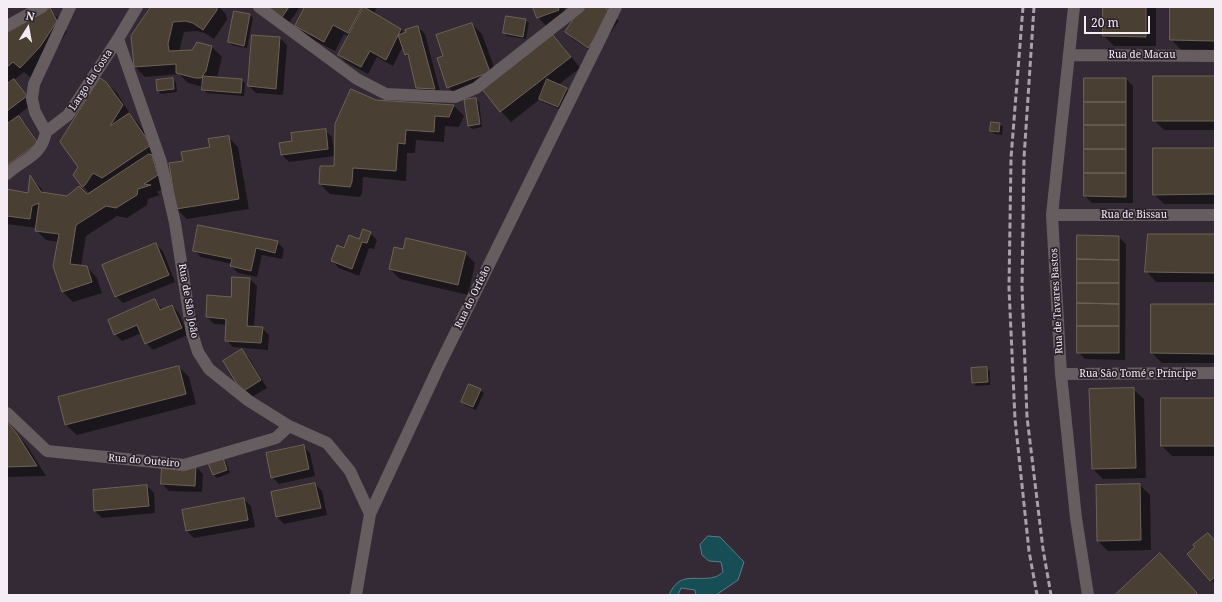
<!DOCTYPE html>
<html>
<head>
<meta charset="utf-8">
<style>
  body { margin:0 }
  #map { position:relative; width:1222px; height:602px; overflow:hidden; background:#342a35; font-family:"Noto Serif",serif }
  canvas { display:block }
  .frame { position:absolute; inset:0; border:8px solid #f4edf5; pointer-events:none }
  .north { position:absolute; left:8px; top:8px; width:40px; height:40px; -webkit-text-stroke:3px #29202b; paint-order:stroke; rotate:11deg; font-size:11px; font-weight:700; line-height:16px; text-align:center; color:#f4edf5 }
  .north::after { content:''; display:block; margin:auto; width:14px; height:18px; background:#f4edf5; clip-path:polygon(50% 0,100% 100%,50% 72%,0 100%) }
  .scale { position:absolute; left:1084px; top:16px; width:66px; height:18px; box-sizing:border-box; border:2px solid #f4edf5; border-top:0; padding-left:5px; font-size:12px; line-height:14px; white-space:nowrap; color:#f4edf5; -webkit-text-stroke:3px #29202b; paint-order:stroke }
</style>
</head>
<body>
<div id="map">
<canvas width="1222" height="602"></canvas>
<div class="frame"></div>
<div class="north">N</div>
<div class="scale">20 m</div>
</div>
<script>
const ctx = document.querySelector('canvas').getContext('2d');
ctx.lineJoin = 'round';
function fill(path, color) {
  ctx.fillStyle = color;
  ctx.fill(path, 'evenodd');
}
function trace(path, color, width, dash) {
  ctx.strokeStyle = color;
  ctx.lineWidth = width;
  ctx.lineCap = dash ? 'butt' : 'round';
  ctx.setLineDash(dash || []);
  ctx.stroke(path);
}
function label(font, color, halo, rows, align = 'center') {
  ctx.font = font + ' "Noto Serif",serif';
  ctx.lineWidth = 3.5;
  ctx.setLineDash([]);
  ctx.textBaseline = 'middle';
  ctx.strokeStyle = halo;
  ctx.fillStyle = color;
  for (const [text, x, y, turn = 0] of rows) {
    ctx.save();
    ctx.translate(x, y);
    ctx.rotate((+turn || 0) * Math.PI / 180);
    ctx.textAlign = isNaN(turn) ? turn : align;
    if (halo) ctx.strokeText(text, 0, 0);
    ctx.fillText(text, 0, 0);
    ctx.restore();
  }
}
const water = new Path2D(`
  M708,536L720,537L744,562L738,580L716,595H696L695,590L681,588L678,595H669C680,570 696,582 715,577C718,576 721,574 723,572L721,562L709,561L702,555L700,545Z`);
const shadow = new Path2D(`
  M152,7H219L226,14L227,20L214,39L205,33L196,31L184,32L179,52L192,51L197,43L212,47L222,57L217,78L241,80L245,83L244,96L207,93L203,89V87L188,83L179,74L145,77L135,67L132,36Z
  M268,7H300L289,23Z
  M306,7H377L374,14L401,29L405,34L418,27L425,34L441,95H424L417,87L410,59L405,54L403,46L393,66L377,57L368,74L346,62L339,55L349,37L344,34L335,51L306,36L296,26Z
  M534,7H564L568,20L548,28L538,17Z
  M602,7L619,21L595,54L573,39L566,32Z
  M1104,7H1156V46H1114L1104,36Z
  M1171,7H1215V50H1181L1171,39Z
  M50,10L60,20L67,32L50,57L31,78L24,72L14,80L34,103L11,120L12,122L19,117L26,124L44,151L7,176V85L9,84L7,82V32Z
  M250,15L253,18L247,48L232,45L229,42Z
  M525,20L529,23L526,39L507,36L504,33Z
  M472,24L482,34L498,78L552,35L563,46L580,68L558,85L566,88L569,92L561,110L543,102L540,99L511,122L501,111L483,89L458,97L448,87L444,56Z
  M280,38L287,45L283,95L256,93L249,86Z
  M1215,77V130H1164L1154,120Z
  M173,79L176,83L177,92L161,94L158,91Z
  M1126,79L1133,86V203H1092L1085,196Z
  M106,83L117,93L132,117L139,124L160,156L168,185L157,192L160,195L148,199L147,205L127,218L117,216L86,236L81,266L87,267L97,278L102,293L73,302L63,292L58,242L46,240L36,230V228L7,224V190L28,194L31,178L40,187L44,193L67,197L87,195L89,193L74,175L79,167Z
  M475,99L479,102L482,127L472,129L469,126Z
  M375,101L454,106L464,116L459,127L445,126L444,142L416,140L415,153H407L406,181L363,177L362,193L360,197L330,194L320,184L321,167L335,168V156L289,162L282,155L280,144L293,142L325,130L332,137L334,152H335Z
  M1000,124L1003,127L1002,135L995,134L991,131Z
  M228,137L238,147L249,209L187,219L177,209L184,162L211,148Z
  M1215,149V204H1164L1154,194Z
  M370,233L377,240L374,249L369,248L359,276L339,268L332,261Z
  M1215,235V282H1156L1146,271Z
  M1119,237L1126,244L1125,360L1085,359L1078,352Z
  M277,242L284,249L282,259L262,255L257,277L238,273L231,266L232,264L201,257L194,250Z
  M156,244L163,251L175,282L123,303L116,296Z
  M404,250L465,253L475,263L468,295L400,279L390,269Z
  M250,279L257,286L254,327L262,328L269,335L268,350L233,347L226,340L227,325L214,324L207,317L232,298Z
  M155,301L163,310L172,306L179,313L188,335L153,350L146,343L142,333L122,341L115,334Z
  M1215,305V363H1162L1152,353Z
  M242,351L249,358L267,388L250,398L243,391Z
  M179,367L189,377L196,404L77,435L66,425L59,398Z
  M986,368L990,371V385L976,386L973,383Z
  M1133,389L1144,399L1146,478L1103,479L1093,469Z
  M480,390L484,393L476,410L465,405L462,402Z
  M1162,399H1215V456H1172L1162,446Z
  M7,421L27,446L46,476L7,477Z
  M303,446L310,453L315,476L279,484L272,477Z
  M222,459L226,462L230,473L217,478L213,475L209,463Z
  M196,467L203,474L202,492L169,491L162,484Z
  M315,484L322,491L327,515L284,524L277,517L272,493Z
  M1140,485L1150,495L1151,550L1108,551L1098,541Z
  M147,486L154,493L155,513L102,518L95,511Z
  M244,499L251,506L255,527L194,538L187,531Z
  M1215,541V584L1211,580L1196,547Z`);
const building = new Path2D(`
  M151,7H217V10L203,30L193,23L185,21L173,22L168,44L169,51L192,50L197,42L212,46L206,71L201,78H195L176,73V64L134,67L131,36Z
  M267,7H289L282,17Z
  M305,7H362L348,33L333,25L324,42L295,26Z
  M364,7L401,29L386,60L370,51L361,67L338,55Z
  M533,7H558L559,10L537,18Z
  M582,7H604L613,13L588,48L565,32Z
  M1103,7H1146V37L1103,36Z
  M1170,7H1215V41L1170,40Z
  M50,8L57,21L40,47L20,68L13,62L7,67V31Z
  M234,11L250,14L244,46L228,42Z
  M506,16L526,19L523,37L503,33Z
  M472,23L490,72L447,88L437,58L443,56L436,35Z
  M418,26L435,89L416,88L408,54L405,55L398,35L406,32L405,30Z
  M552,34L571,57L500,112L482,89Z
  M252,35L280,37L276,89L248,86Z
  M203,76L242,79L241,93L202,90Z
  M1153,76H1215V121H1153Z
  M100,78L106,82L123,105L110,126L129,113L151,145L102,178L93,173L85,185L82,187L73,175L78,167L60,142Z
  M173,78L174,89L157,91L156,80Z
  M1084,78H1126V102H1084Z
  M14,79L27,96L7,111V84Z
  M547,79L567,88L558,107L539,99Z
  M351,89L376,100L454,105L449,117L435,116L434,132L406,130L405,144L398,143L396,171L353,168L352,182L350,187L319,184L320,166H334L335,124Z
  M476,98L480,124L468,126L464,100Z
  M1084,102H1126V125H1084Z
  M19,116L38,143L7,165V124Z
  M991,122L1000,123L999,132L990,131Z
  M1084,125H1126V149H1084Z
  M326,129L328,149L281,155L279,143L292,141L291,133Z
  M229,136L239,199L176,209L169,163L183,161L181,152L210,147L208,139Z
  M1153,148H1215V194L1153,195Z
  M1084,149H1126V173H1084Z
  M149,154L152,155L158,175L144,184L151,185L138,189L137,195L116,208L106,206L76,225L70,264L87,266L92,282L62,292L53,266L59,234L35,231L39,203L32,206L30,219L7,216V189L28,193L30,175L41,192L67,196L79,186L87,194Z
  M1084,173H1126V197L1084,196Z
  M198,225L278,241L275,253L256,248L251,271L230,266L232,259L193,251Z
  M363,229L371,232L367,243L362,242L352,269L331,261L337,245L344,248L349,235L359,239Z
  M1148,234H1215V273L1145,272Z
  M1077,235L1119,236V260L1077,259Z
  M406,238L466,252L458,285L389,269L394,247L403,249Z
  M156,243L169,275L115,297L102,265Z
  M1077,259L1119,260V283H1077Z
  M232,277L250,278L247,326L263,327L261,343L225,341L226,319L206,317L207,295L231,297Z
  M1077,283H1119V304L1077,303Z
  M155,299L160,310L172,305L182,328L145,344L137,325L114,335L108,320Z
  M1077,303L1119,304V326H1077Z
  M1151,304H1215V354L1151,353Z
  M1077,326H1119V353H1077Z
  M242,349L261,380L242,392L223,361Z
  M179,366L186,394L65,425L58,397Z
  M987,367L988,382L972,383L971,368Z
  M469,384L481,389L473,407L461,402Z
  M1134,388L1136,468L1092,469L1089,389Z
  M1161,398H1215V446H1161Z
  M7,422L17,434L37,466L7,467Z
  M304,445L309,469L271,478L266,453Z
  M223,458L227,470L213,475L208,463Z
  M162,465L196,466L195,486L161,484Z
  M315,483L321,508L276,517L271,492Z
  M1140,484L1141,540L1097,541L1096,485Z
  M147,485L149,506L94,511L93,490Z
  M244,498L248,520L186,531L182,510Z
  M1208,533L1215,541V577L1210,581L1187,554L1195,547L1193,545Z
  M1160,553L1197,593L1195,595H1115Z`);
const minor = new Path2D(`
  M259,7L357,79L386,94L455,97L476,88L579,7
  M1074,7L1052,215L1061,374L1076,518L1088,595
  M7,26L42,7
  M118,39L161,162L175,223L192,333L198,352L209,369L249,401L289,426L327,443L350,471L370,514
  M1069,55L1215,56
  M46,132L68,115L118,39L137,7
  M46,132L35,112L32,99L34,84L70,7
  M7,174C24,158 41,157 46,132
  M1052,215H1215
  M1061,374L1215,373
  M7,413L47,451L184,465L276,438L289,426
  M356,595L370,514L439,366L616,7`);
const rail = new Path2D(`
  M1023,7L1011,158L1009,288L1015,419L1029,551L1037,595
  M1034,7L1024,158L1022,287L1027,417L1043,549L1051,595`);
const streetNames = [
  ["Rua de Macau",1142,55],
  ["Largo da Costa",91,80,-57],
  ["Rua de Bissau",1134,215],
  ["Rua do Orfeão",473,297,-64],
  ["Rua de São João",188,301,80],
  ["Rua de Tavares Bastos",1057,301,-93],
  ["Rua São Tomé e Príncipe",1138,374],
  ["Rua do Outeiro",144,461,5]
];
fill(water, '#174e56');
trace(water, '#597e86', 1);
fill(shadow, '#0007');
fill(building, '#493f33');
trace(building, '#6d6356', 1);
trace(minor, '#655d5f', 12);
trace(rail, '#a9a1aa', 3, [6, 3]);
label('10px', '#f4edf5', '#29202b', streetNames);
</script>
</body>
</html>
